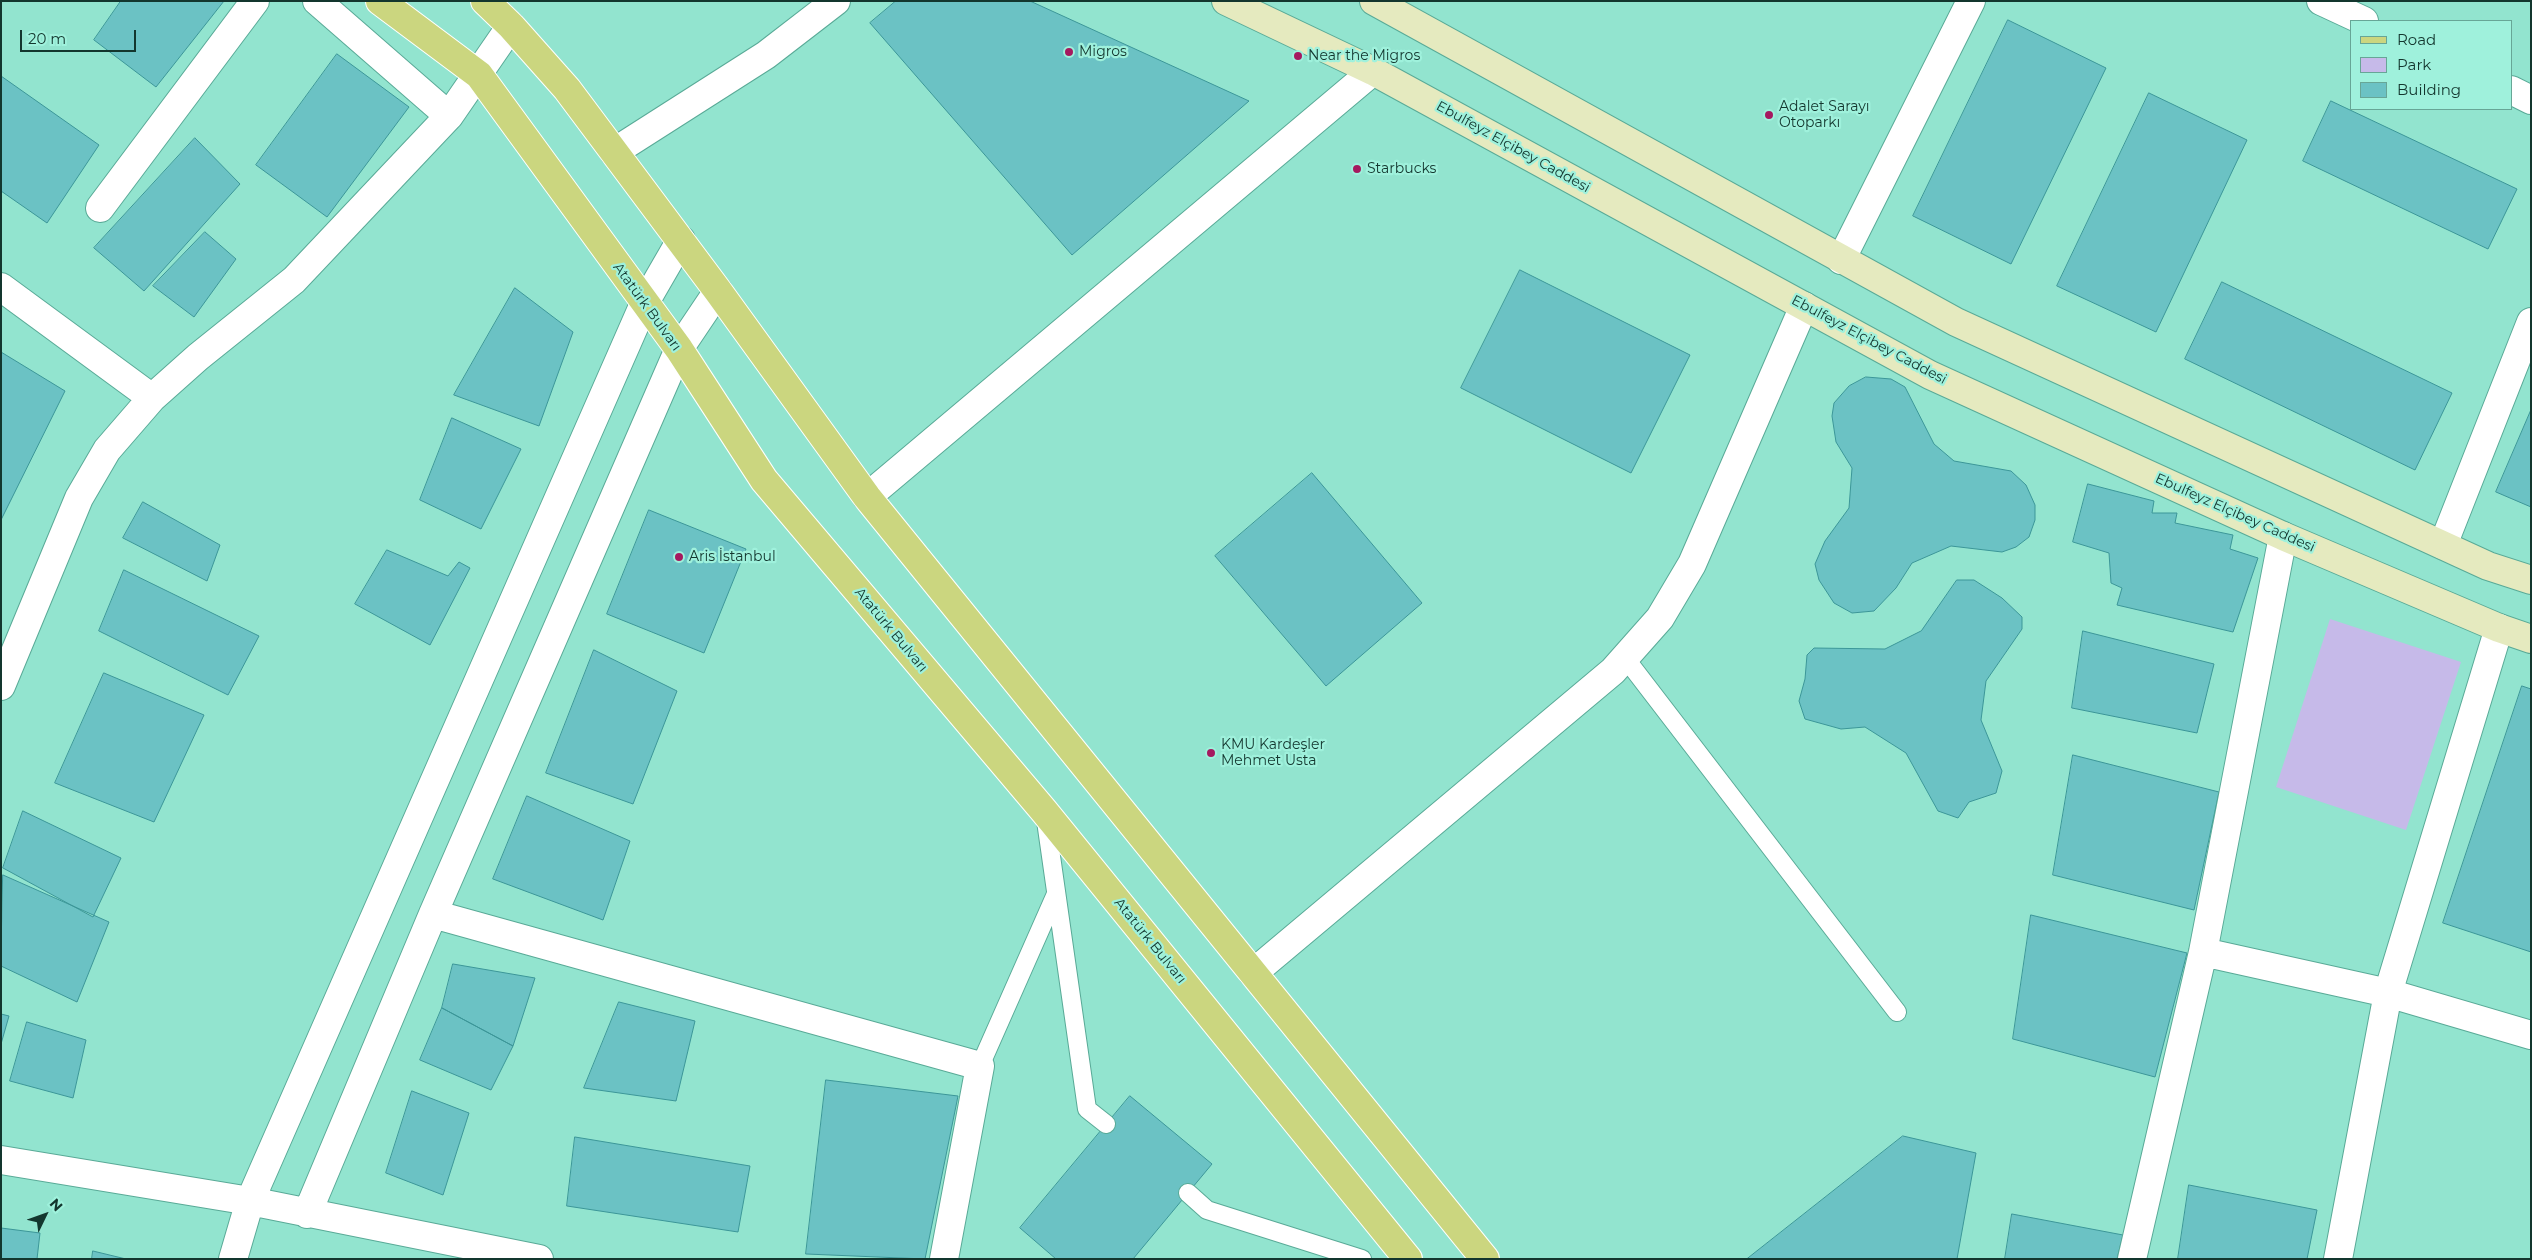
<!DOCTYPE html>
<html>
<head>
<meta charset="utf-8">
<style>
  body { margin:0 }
  #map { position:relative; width:2532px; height:1260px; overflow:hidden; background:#92e4cf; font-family:Montserrat,sans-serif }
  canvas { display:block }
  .frame { position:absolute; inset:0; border:2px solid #13362e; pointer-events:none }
  .legend { position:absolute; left:2350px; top:20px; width:162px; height:90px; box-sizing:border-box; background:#9ff1dc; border:1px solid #67a696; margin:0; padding:6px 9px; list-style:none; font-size:15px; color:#13362e }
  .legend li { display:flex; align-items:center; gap:10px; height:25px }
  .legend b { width:25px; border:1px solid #67a696 }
  .north { position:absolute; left:20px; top:1190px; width:50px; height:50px; -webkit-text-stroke:4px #9ff1dc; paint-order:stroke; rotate:48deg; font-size:14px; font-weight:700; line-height:20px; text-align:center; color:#13362e }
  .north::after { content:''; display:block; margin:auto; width:18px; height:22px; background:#13362e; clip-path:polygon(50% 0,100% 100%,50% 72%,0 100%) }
  .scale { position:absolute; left:20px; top:30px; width:116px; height:22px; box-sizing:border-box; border:2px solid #13362e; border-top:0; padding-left:6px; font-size:15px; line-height:18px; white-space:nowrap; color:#13362e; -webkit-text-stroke:4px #9ff1dc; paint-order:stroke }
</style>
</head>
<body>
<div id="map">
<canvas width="2532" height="1260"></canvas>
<div class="frame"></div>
<ul class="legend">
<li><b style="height:6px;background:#cbd67f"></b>Road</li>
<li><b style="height:14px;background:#c6bae9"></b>Park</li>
<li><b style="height:14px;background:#6bc2c4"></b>Building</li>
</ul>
<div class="north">N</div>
<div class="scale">20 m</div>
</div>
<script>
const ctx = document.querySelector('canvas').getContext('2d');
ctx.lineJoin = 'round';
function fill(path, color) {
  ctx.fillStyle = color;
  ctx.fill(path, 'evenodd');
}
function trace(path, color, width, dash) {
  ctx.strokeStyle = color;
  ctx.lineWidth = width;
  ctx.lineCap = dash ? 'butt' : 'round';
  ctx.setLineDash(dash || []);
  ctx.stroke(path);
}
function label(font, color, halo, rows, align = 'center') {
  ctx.font = font + ' Montserrat,sans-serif';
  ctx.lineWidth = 4.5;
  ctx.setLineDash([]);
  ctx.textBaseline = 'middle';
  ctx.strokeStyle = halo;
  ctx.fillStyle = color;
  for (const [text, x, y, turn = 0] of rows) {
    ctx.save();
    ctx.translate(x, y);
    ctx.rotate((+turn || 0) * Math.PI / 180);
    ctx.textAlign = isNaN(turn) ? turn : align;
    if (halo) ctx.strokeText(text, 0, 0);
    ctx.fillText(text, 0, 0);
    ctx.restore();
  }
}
const green = new Path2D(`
  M2330,619L2461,662L2406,830L2276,787Z`);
const building = new Path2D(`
  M121,1H224L156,87L94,40Z
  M896,1H1030L1249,101L1072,255L870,23Z
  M2008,20L2106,68L2011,264L1913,216Z
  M337,54L409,107L327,217L256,165Z
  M1,76L99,145L47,223L1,191Z
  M2149,93L2247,140L2156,332L2057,286Z
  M2331,101L2517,189L2488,249L2303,161Z
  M195,138L240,184L144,291L94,248Z
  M205,232L236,259L194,317L153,286Z
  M1520,270L1690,355L1631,473L1461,388Z
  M2222,282L2452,393L2415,470L2185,359Z
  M515,288L573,332L539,426L454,395Z
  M1,352L65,391L1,520Z
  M1866,377L1891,379L1905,387L1934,444L1954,461L2011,471L2026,485L2035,505V520L2029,537L2016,547L2002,552L1951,546L1912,563L1896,588L1874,611L1852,613L1834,603L1819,580L1815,564L1825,541L1849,508L1852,468L1836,442L1832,416L1834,403L1849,386Z
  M2531,410V507L2496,492Z
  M452,418L521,449L481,529L420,500Z
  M1312,473L1422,603L1326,686L1215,556Z
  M2088,484L2154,501L2152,513H2177L2175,523L2233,535L2230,549L2258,558L2233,632L2117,605L2122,588L2111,583L2109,553L2073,542Z
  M143,502L220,545L207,581L123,538Z
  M649,510L746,549L704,653L607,614Z
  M387,550L448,576L459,562L470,568L430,645L355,604Z
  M124,570L259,636L228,695L99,631Z
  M1957,580H1974L2002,598L2022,617V629L1986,681L1981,720L2002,771L1996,793L1969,802L1958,818L1938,811L1906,753L1865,727L1841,729L1805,719L1799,701L1805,679L1807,655L1814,648L1885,649L1921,631Z
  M2083,631L2214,664L2197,733L2072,708Z
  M594,650L677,691L633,804L546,773Z
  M104,673L204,715L154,822L55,783Z
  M2522,686L2531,689V952L2443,923Z
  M2073,755L2219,792L2194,910L2053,875Z
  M527,796L630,841L603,920L493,879Z
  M23,811L121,858L93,917L3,868Z
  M3,875L109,922L77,1002L1,966Z
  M2031,915L2187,953L2155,1077L2013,1039Z
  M453,964L535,978L513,1046L442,1008Z
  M619,1002L695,1021L676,1101L584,1088Z
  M442,1008L513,1046L491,1090L420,1060Z
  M1,1014L9,1016L1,1044Z
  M27,1022L86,1040L73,1098L10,1081Z
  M826,1080L958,1096L925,1259L806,1254Z
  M412,1091L469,1113L443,1195L386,1173Z
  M1130,1096L1212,1164L1133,1259H1056L1020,1228Z
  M1903,1136L1976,1153L1957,1259H1747Z
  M575,1137L750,1166L738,1232L567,1206Z
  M2189,1185L2317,1210L2307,1259H2178Z
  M2012,1214L2123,1235L2117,1259H2005Z
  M1,1228L40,1233L37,1259H1Z
  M93,1251L126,1259H92Z`);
const lane = new Path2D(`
  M1626,659L1897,1012
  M1045,814L1087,1109L1106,1124
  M980,1066L1056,894
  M1188,1193L1207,1210L1362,1259`);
const street = new Path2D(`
  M317,1L449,116
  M2321,1L2364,21
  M2511,90L2531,100
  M614,152L766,55L836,1
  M100,208L255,1
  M1841,260L1971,1
  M1,287L152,398
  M867,497L1373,71
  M2443,545L2531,322
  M1,686L79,498L107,450L152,398L198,357L294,280L449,116L511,26
  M433,914L980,1066L944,1259
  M2203,952L2388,993L2531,1035
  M1253,973L1613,671L1660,618L1692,564L1804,306
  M1,1160L250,1201L539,1259
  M307,1214L433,914L679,349L718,291
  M233,1259L250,1201L644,304L681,240
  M2132,1259L2203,952L2283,536
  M2338,1259L2388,993L2499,628`);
const secondary = new Path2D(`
  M1226,1L1373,71L1930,375L2283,536L2499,628L2531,639
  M1374,1L1956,322L2488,566L2531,580`);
const primary = new Path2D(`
  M380,1L479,75L679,349L764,480L1044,811L1408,1259
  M485,1L511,26L567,89L718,291L867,497L1485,1259`);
const markers = [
  [1069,52,5,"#a5195f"],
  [1298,56,5,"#a5195f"],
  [1769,115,5,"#a5195f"],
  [1357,169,5,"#a5195f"],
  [679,557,5,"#a5195f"],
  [1211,753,5,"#a5195f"]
];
const poiNames = [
  ["Migros",1079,52],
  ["Near the Migros",1308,56],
  ["Adalet Sarayı",1779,107],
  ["Otoparkı",1779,123],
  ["Starbucks",1367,169],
  ["Aris İstanbul",689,557],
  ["KMU Kardeşler",1221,745],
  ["Mehmet Usta",1221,761]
];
const streetNames = [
  ["Ebulfeyz Elçibey Caddesi",1513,147,29],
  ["Atatürk Bulvarı",647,307,54],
  ["Ebulfeyz Elçibey Caddesi",1869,340,28],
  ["Ebulfeyz Elçibey Caddesi",2235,513,24],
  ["Atatürk Bulvarı",891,630,50],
  ["Atatürk Bulvarı",1150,941,51]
];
fill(green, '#c6bae9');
fill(building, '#6bc2c4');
trace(building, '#3c9698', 1);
trace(lane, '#59aa97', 20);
trace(street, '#59aa97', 30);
trace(secondary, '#59aa97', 30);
trace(primary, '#fff', 30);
trace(lane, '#fff', 18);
trace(street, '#fff', 28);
trace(secondary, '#e5eabf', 28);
trace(primary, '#cbd67f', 28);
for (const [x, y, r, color] of markers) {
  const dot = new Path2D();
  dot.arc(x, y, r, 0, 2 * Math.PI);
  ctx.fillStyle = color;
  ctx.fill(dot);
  trace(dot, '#9ff1dc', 2);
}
label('14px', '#13362e', '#9ff1dc', poiNames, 'left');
label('14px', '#13362e', '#9ff1dc', streetNames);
</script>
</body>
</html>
